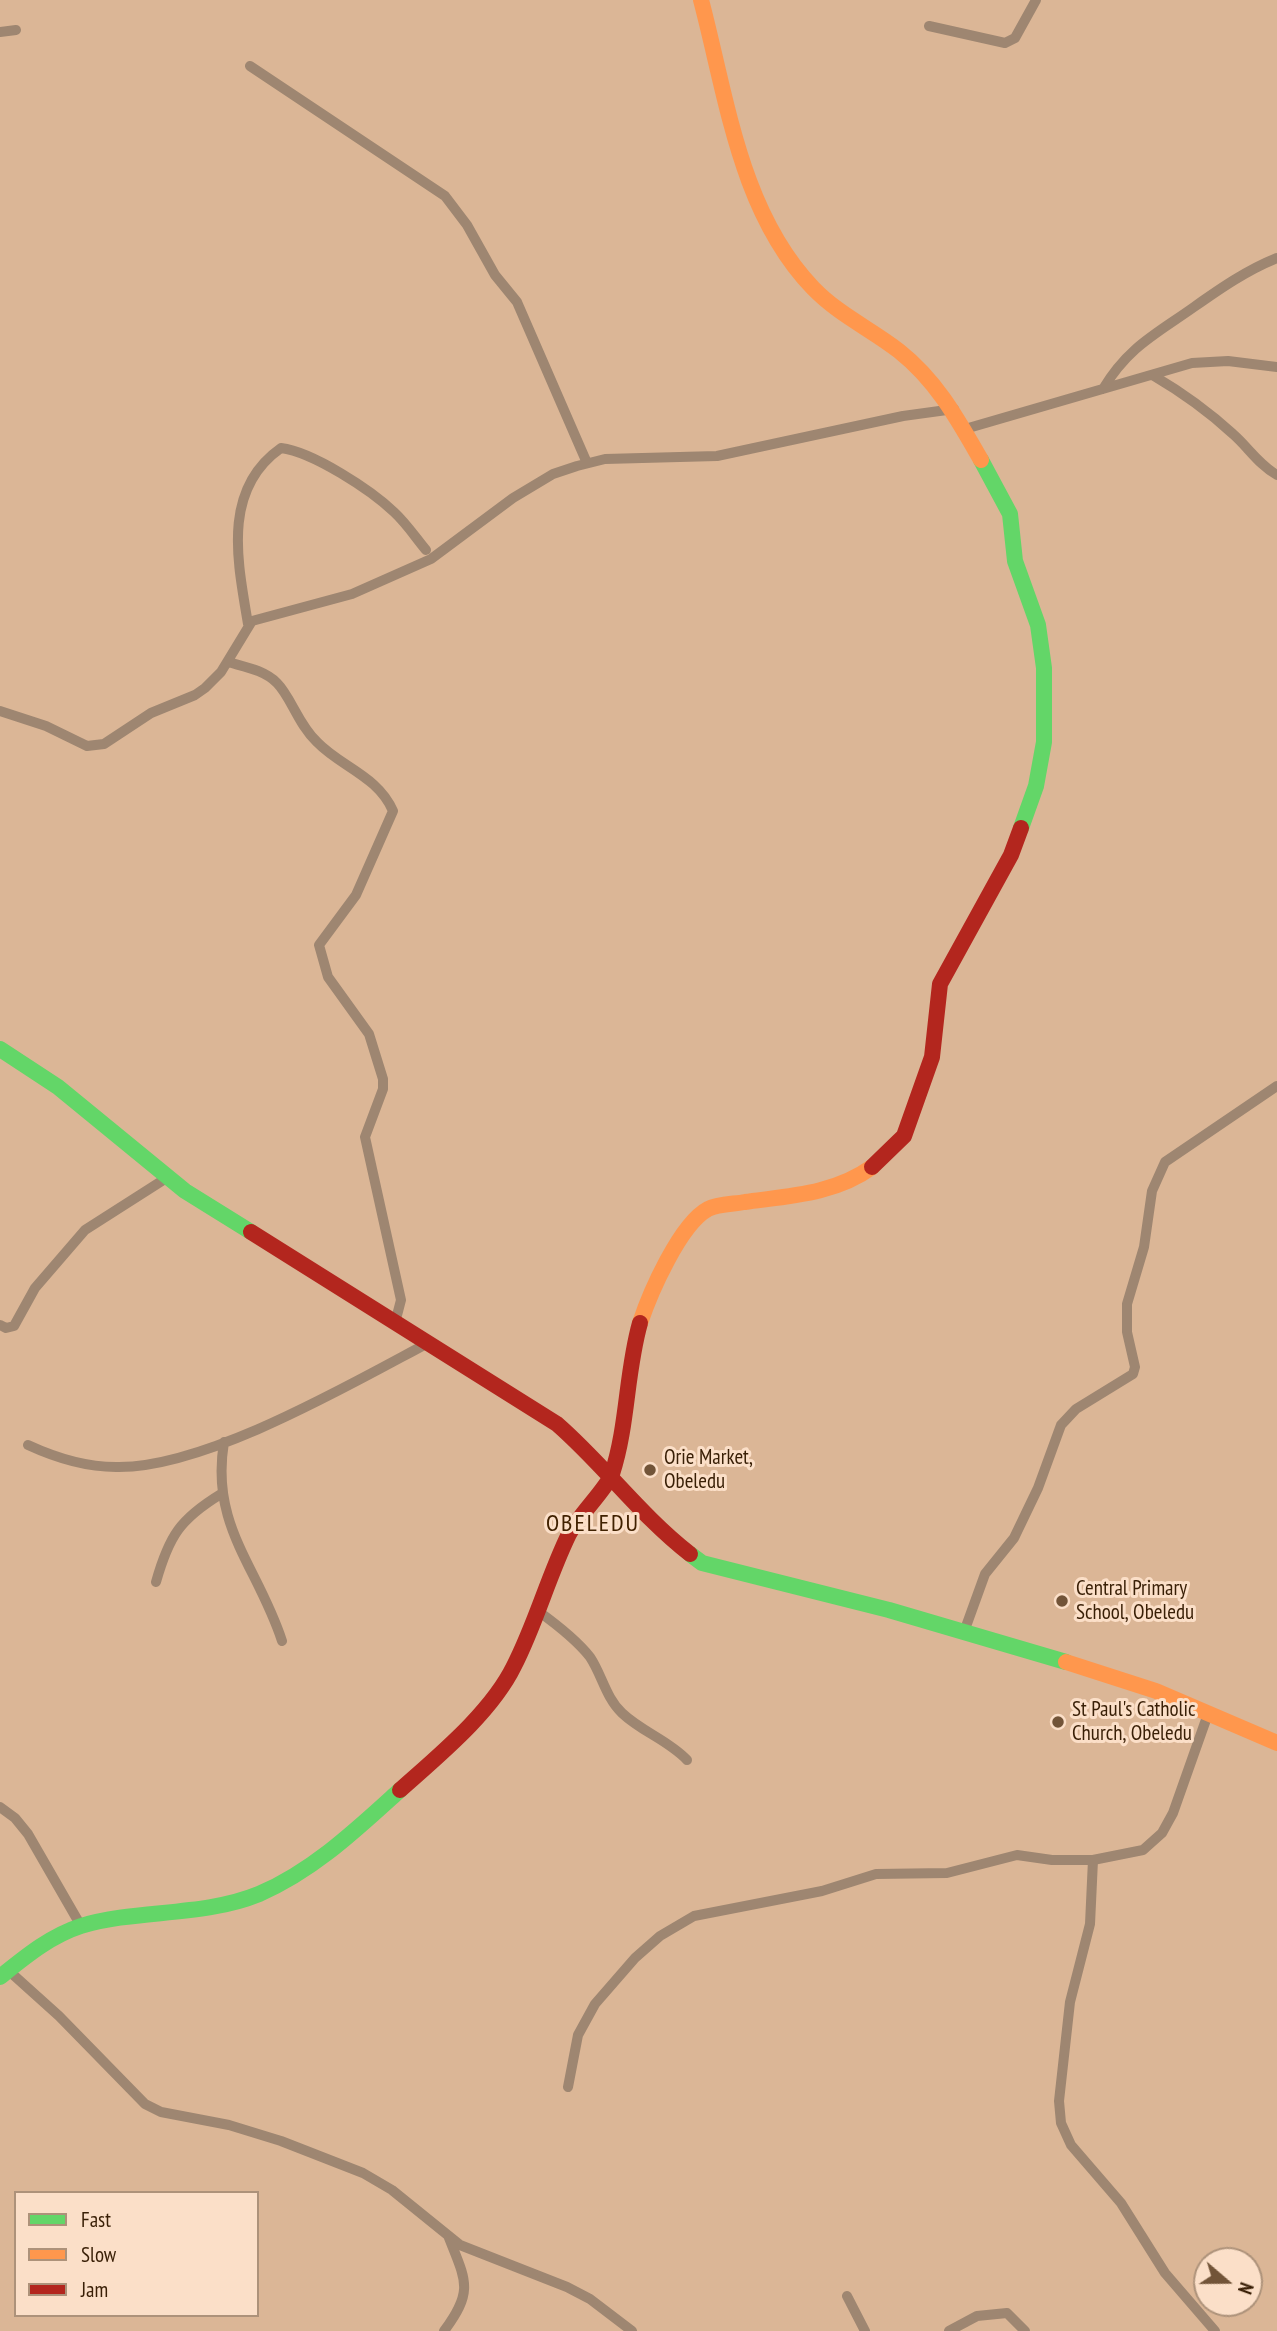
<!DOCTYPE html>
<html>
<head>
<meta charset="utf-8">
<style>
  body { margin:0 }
  #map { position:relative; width:1277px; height:2331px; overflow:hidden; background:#dbb696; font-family:"PT Sans Narrow",sans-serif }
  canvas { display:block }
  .legend { position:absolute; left:14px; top:2191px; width:245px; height:126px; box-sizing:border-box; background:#fbdfc8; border:2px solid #ad927a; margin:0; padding:9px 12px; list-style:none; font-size:21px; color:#391f06 }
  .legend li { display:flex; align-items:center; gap:14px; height:35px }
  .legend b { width:35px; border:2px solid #ad927a }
  .north { position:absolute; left:1193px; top:2247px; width:70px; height:70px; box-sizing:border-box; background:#fbdfc8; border:2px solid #ad927a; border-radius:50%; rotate:110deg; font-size:19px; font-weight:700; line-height:28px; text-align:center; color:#391f06 }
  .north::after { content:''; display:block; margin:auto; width:24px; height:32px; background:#725438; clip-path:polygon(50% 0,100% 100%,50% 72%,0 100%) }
</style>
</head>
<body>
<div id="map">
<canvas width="1277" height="2331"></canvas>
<ul class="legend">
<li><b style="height:9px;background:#63d668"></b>Fast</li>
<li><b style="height:9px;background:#ff974d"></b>Slow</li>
<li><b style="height:9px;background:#b3261e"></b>Jam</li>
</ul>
<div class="north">N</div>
</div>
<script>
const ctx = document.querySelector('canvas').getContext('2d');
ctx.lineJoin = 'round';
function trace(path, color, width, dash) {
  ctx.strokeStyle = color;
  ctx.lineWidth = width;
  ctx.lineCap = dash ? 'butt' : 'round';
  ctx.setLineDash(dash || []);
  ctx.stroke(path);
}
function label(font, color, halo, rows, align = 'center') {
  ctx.font = font + ' "PT Sans Narrow",sans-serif';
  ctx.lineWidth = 6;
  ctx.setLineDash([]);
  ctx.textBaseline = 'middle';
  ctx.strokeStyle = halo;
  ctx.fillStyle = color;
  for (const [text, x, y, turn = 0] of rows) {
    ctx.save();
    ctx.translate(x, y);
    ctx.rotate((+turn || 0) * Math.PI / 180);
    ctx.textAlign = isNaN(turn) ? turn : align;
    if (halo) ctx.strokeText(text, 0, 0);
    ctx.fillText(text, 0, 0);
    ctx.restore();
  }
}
const street = new Path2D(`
  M929,26L1005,43L1015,38L1036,0
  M0,32L16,30
  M250,66L445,196L467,225L495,275L517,302L587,463
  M1154,376C1183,393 1208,411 1233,434C1248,447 1259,465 1277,475
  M1103,389C1128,347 1156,334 1194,307C1221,288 1247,270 1277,258
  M965,429L1192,363L1228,361L1277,367
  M248,624C238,563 221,490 281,448C313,452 371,490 394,512C406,523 416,538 426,550
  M228,662C245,667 264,670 277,683C291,697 298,724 317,742C341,767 378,776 393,811L356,895L319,945L328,977L369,1034L383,1079V1089L365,1137L401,1300L395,1323
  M0,711L46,726L87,746L104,744L151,713L195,695L205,688L221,672L252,621L352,594L431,559L513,498L553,474L577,466L605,459L717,456L903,416L954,409
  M0,1325L6,1328L14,1326L35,1288L85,1230L168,1177
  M224,1442C210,1526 258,1567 282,1641
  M28,1445C54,1457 87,1467 116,1467C204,1469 349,1385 428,1343
  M156,1582C169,1536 180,1519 221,1494
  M538,1611C556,1624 576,1639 590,1657C602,1675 606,1698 622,1713C642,1732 668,1740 687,1760
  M964,1632L985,1574L1014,1538L1038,1488L1061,1425L1076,1409L1133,1374L1135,1367L1127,1332V1304L1144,1247L1152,1191L1165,1162L1277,1086
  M0,1807L15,1818L28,1834L81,1926
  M1093,1860L1090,1924L1070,2002L1059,2101L1061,2123L1071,2145L1121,2203L1165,2273L1215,2331
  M9,1971L59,2016L145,2104L161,2112L229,2125L281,2141L363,2173L392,2190L460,2245L567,2287L590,2299L632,2331
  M568,2087L578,2035L595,2004L635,1958L660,1936L694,1916L822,1891L876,1874L947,1873L1017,1855L1052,1860H1093L1143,1850L1162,1833L1173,1813L1208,1714
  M847,2296L865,2331
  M444,2331C474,2291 466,2281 449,2238
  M949,2331L977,2316L1007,2313L1025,2331`);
const fast = new Path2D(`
  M981,460L1010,514L1015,561L1038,625L1044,668V742L1036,786L1021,828
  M0,1049L58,1087L185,1191L251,1232
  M690,1554L702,1563L889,1610L1066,1662
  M0,1977C25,1957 50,1936 81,1926C137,1909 203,1917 259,1894C313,1871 357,1829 400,1790`);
const slow = new Path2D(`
  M701,0C727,98 740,212 813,288C839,315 871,329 899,351C937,381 958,420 981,460
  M640,1323C650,1293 680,1224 708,1209C717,1204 734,1204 745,1202C789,1196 835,1194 872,1167
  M1066,1662L1156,1691L1277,1743`);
const jam = new Path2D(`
  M872,1167L904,1136L932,1057L940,984L1011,855L1021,828
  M251,1232L557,1424C604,1465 640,1515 690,1554
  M400,1790C438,1756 491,1713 514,1666C536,1623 548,1577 569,1534C579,1515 607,1488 612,1474C628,1425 626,1372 640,1323`);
const markers = [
  [650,1470,7,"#725438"],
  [1062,1601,7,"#725438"],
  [1058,1722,7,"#725438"]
];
const poiNames = [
  ["Orie Market,",664,1458],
  ["Obeledu",664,1482],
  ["Central Primary",1076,1589],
  ["School, Obeledu",1076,1613],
  ["St Paul's Catholic",1072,1710],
  ["Church, Obeledu",1072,1734]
];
const quarterNames = [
  ["OBELEDU",593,1524]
];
trace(street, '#9e8671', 10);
trace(fast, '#63d668', 16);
trace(slow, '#ff974d', 16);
trace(jam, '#b3261e', 16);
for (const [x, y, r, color] of markers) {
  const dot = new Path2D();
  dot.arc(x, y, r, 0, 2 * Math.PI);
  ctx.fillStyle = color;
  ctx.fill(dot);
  trace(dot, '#fbdfc8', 2.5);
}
label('21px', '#391f06', '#fbdfc8', poiNames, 'left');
ctx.letterSpacing = '2px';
label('24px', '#402100', '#fbdfc8', quarterNames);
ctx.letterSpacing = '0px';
</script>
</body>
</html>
